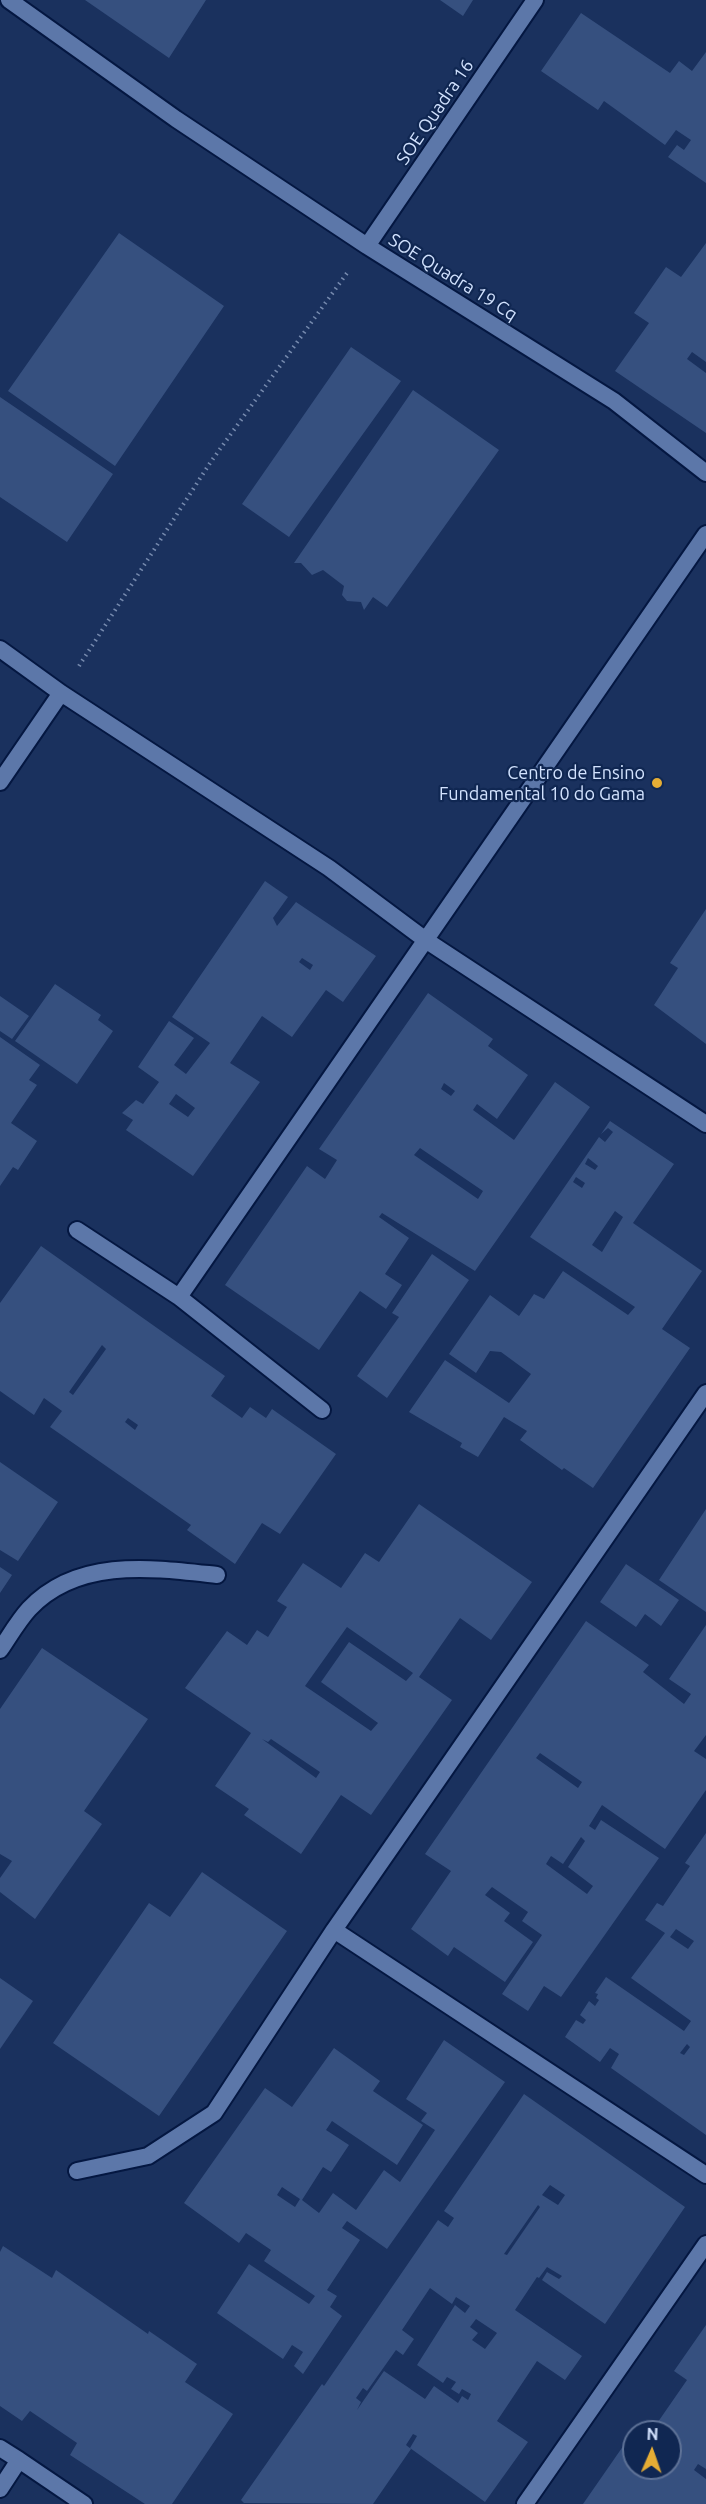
<!DOCTYPE html>
<html>
<head>
<meta charset="utf-8">
<style>
  body { margin:0 }
  #map { position:relative; width:706px; height:2504px; overflow:hidden; background:#1a315e; font-family:Ubuntu,sans-serif }
  canvas { display:block }
  .north { position:absolute; left:622px; top:2420px; width:60px; height:60px; box-sizing:border-box; background:#102752; border:2px solid #5e7297; border-radius:50%; rotate:2deg; font-size:16px; font-weight:700; line-height:24px; text-align:center; color:#d2e2fe }
  .north::after { content:''; display:block; margin:auto; width:21px; height:27px; background:#e5ad35; clip-path:polygon(50% 0,100% 100%,50% 72%,0 100%) }
</style>
</head>
<body>
<div id="map">
<canvas width="706" height="2504"></canvas>
<div class="north">N</div>
</div>
<script>
const ctx = document.querySelector('canvas').getContext('2d');
ctx.lineJoin = 'round';
function fill(path, color) {
  ctx.fillStyle = color;
  ctx.fill(path, 'evenodd');
}
function trace(path, color, width, dash) {
  ctx.strokeStyle = color;
  ctx.lineWidth = width;
  ctx.lineCap = dash ? 'butt' : 'round';
  ctx.setLineDash(dash || []);
  ctx.stroke(path);
}
function label(font, color, halo, rows, align = 'center') {
  ctx.font = font + ' Ubuntu,sans-serif';
  ctx.lineWidth = 4.5;
  ctx.setLineDash([]);
  ctx.textBaseline = 'middle';
  ctx.strokeStyle = halo;
  ctx.fillStyle = color;
  for (const [text, x, y, turn = 0] of rows) {
    ctx.save();
    ctx.translate(x, y);
    ctx.rotate((+turn || 0) * Math.PI / 180);
    ctx.textAlign = isNaN(turn) ? turn : align;
    if (halo) ctx.strokeText(text, 0, 0);
    ctx.fillText(text, 0, 0);
    ctx.restore();
  }
}
const building = new Path2D(`
  M85,0H206L169,58Z
  M440,0H473L463,16Z
  M581,13L670,73L679,61L692,71L706,52V183L668,157L677,145L684,150L691,140L676,130L665,145L604,101L598,110L541,71Z
  M119,233L224,306L115,466L8,391Z
  M706,243V362L692,352L687,359L706,373V433L615,371L649,323L634,313L666,267L681,277Z
  M351,347L401,381L289,537L242,504Z
  M413,390L499,450L387,607L373,597L364,610L361,602L347,601L342,595L344,586L323,570L312,575L301,563H294Z
  M0,397L113,474L67,542L0,497Z
  M265,881L288,897L273,918L277,926L296,902L376,956L343,1002L326,990L292,1037L262,1016L230,1063L260,1082L193,1176L126,1130L133,1120L122,1113L136,1100L143,1104L159,1082L138,1067L169,1021L194,1038L174,1065L186,1074L210,1043L172,1017ZM302,958L313,965L310,970L299,962ZM176,1094L195,1108L188,1117L169,1104Z
  M706,909V1044L654,1005L678,968L670,963Z
  M55,984L101,1015L98,1020L113,1031L77,1084L15,1041Z
  M428,993L493,1039L488,1046L528,1075L497,1119L477,1104L473,1110L514,1140L555,1082L590,1107L475,1271L382,1213L379,1217L409,1238L385,1274L402,1285L386,1309L360,1291L319,1350L225,1285L307,1166L325,1179L337,1160L319,1149ZM444,1083L455,1091L451,1096L441,1089ZM420,1148L483,1191L478,1199L414,1155Z
  M0,996L29,1016L12,1039L0,1031Z
  M0,1037L40,1065L29,1080L37,1085L11,1123L37,1141L18,1170L13,1167L0,1186Z
  M610,1121L674,1164L633,1223L702,1271L662,1329L690,1348L593,1488L564,1468L562,1470L520,1440L527,1431L504,1417L478,1457L460,1447L462,1443L409,1412L445,1360L509,1403L531,1374L501,1352L490,1351L476,1373L449,1354L490,1295L519,1316L534,1294L544,1299L563,1271L628,1315L635,1307L530,1237L599,1137L605,1142L613,1132L608,1128L601,1134ZM588,1158L598,1166L595,1170L585,1164ZM576,1177L585,1183L582,1188L573,1182ZM615,1211L623,1217L602,1252L592,1245Z
  M41,1246L225,1376L211,1396L242,1418L250,1407L266,1418L272,1409L336,1454L280,1534L262,1523L235,1564L187,1530L191,1525L50,1427L62,1411L44,1398L34,1415L0,1391V1303ZM102,1345L106,1349L73,1395L69,1392ZM128,1418L138,1425L135,1430L125,1422Z
  M432,1254L469,1280L387,1398L357,1376L399,1317L392,1313Z
  M0,1462L58,1502L18,1561L0,1550Z
  M419,1504L532,1582L491,1640L460,1618L419,1677L452,1700L371,1815L341,1795L301,1854L244,1815L249,1809L215,1786L251,1733L185,1688L227,1631L247,1645L257,1630L268,1637L287,1607L277,1601L303,1563L341,1588L365,1553L379,1562ZM347,1627L413,1673L406,1681L349,1642L321,1682L378,1723L371,1731L305,1686ZM262,1739L268,1742L271,1739L320,1772L316,1778Z
  M706,1509V1612L659,1580Z
  M626,1564L679,1600L661,1626L645,1614L636,1627L600,1602Z
  M0,1567L12,1575L0,1593Z
  M586,1621L649,1665L643,1672L684,1704L691,1694L669,1679L706,1625V1735L694,1751L706,1759V1790L665,1849L602,1805L589,1826L595,1830L601,1820L659,1858L561,1997L544,1986L528,2011L502,1994L542,1935L522,1921L528,1912L492,1887L485,1895L510,1913L504,1921L533,1942L505,1982L454,1947L448,1956L411,1929L451,1871L425,1854ZM540,1753L582,1782L578,1788L536,1758ZM581,1837L585,1841L568,1867L593,1886L587,1894L546,1864L551,1856L563,1864Z
  M42,1648L148,1719L84,1811L102,1824L35,1919L0,1892V1878L12,1861L0,1854V1709Z
  M706,1833V2135L611,2068L619,2054L610,2048L600,2062L565,2037L576,2020L583,2024L586,2020L580,2015L589,2001L595,2006L599,2000L596,1998L598,1994L595,1993L606,1977L684,2031L691,2021L631,1978L665,1933L645,1920L657,1903L663,1906L690,1866L685,1863ZM676,1929L694,1941L688,1949L670,1937ZM687,2044L690,2047L684,2055L680,2053Z
  M202,1872L287,1931L159,2116L53,2043L149,1903L170,1917Z
  M0,1978L33,2001L0,2049Z
  M444,2040L505,2082L387,2249L347,2221L342,2228L360,2240L327,2290L337,2296L330,2307L342,2316L303,2374L294,2366L303,2352L292,2345L283,2359L217,2313L249,2264L309,2304L315,2296L264,2261L271,2250L246,2233L239,2243L184,2203L265,2088L292,2107L334,2048L380,2081L373,2091L423,2125L397,2165L332,2121L326,2130L349,2145L331,2172L323,2167L302,2200L319,2213L333,2193L356,2210L384,2170L400,2182L435,2130L421,2121L427,2113L406,2099ZM282,2187L300,2199L295,2207L277,2195Z
  M524,2094L685,2207L605,2324L542,2280L547,2272L559,2279L562,2276L547,2267L539,2278L537,2277L515,2310L582,2356L565,2380L537,2361L497,2421L528,2442L485,2502L410,2448L417,2436L413,2434L406,2445L411,2449L373,2504L244,2503L241,2500L322,2384L324,2386L438,2220L448,2227L454,2218L444,2211ZM550,2185L565,2195L558,2205L542,2195ZM538,2205L540,2207L507,2255L504,2254ZM430,2288L452,2304L456,2297L470,2306L465,2313L455,2305L417,2365L443,2383L447,2377L456,2382L451,2389L459,2394L462,2389L471,2394L468,2400L462,2396L458,2403L434,2386L425,2399L384,2371L357,2410L361,2402L356,2398L363,2388L367,2391L396,2350L403,2355L414,2339L402,2330ZM476,2319L497,2333L485,2349L472,2340L478,2333L470,2327Z
  M3,2246L52,2278L56,2270L148,2334L149,2331L197,2364L185,2382L233,2414L172,2504H145L70,2455L77,2443L30,2411L22,2421L0,2406V2252Z
  M706,2325V2469L698,2464L694,2470L706,2479V2504H583L635,2429L639,2432H634V2468H670V2432H651L687,2380L674,2371Z`);
const path = new Path2D(`
  M79,666L210,463L347,273`);
const minor = new Path2D(`
  M9,0L176,119L367,246L614,401L706,473
  M367,246L535,0
  M0,649L61,693L329,868L427,941L706,1124
  M0,782L61,693
  M77,1230L179,1297L322,1410
  M179,1297L706,534
  M0,1650C9,1637 18,1621 29,1609C78,1557 153,1568 217,1575
  M334,1930L706,2175
  M77,2171L148,2156L214,2113L334,1930L706,1393
  M0,2448L19,2460L0,2489
  M19,2460L84,2504
  M525,2504L706,2244`);
const markers = [
  [657,783,6,"#e5ad35"]
];
const streetNames = [
  ["SOE Quadra 16",435,112,-56],
  ["SOE Quadra 19 Cq",453,277,32]
];
const poiNames = [
  ["Centro de Ensino",645,773],
  ["Fundamental 10 do Gama",645,794]
];
fill(building, '#36507f');
trace(minor, '#041741', 20);
trace(path, '#768aae', 4, [1.5, 4.5]);
trace(minor, '#5c77a9', 16);
for (const [x, y, r, color] of markers) {
  const dot = new Path2D();
  dot.arc(x, y, r, 0, 2 * Math.PI);
  ctx.fillStyle = color;
  ctx.fill(dot);
  trace(dot, '#102752', 2);
}
label('18px', '#d2e2fe', '#102752', streetNames);
label('18px', '#d2e2fe', '#102752', poiNames, 'right');
</script>
</body>
</html>
